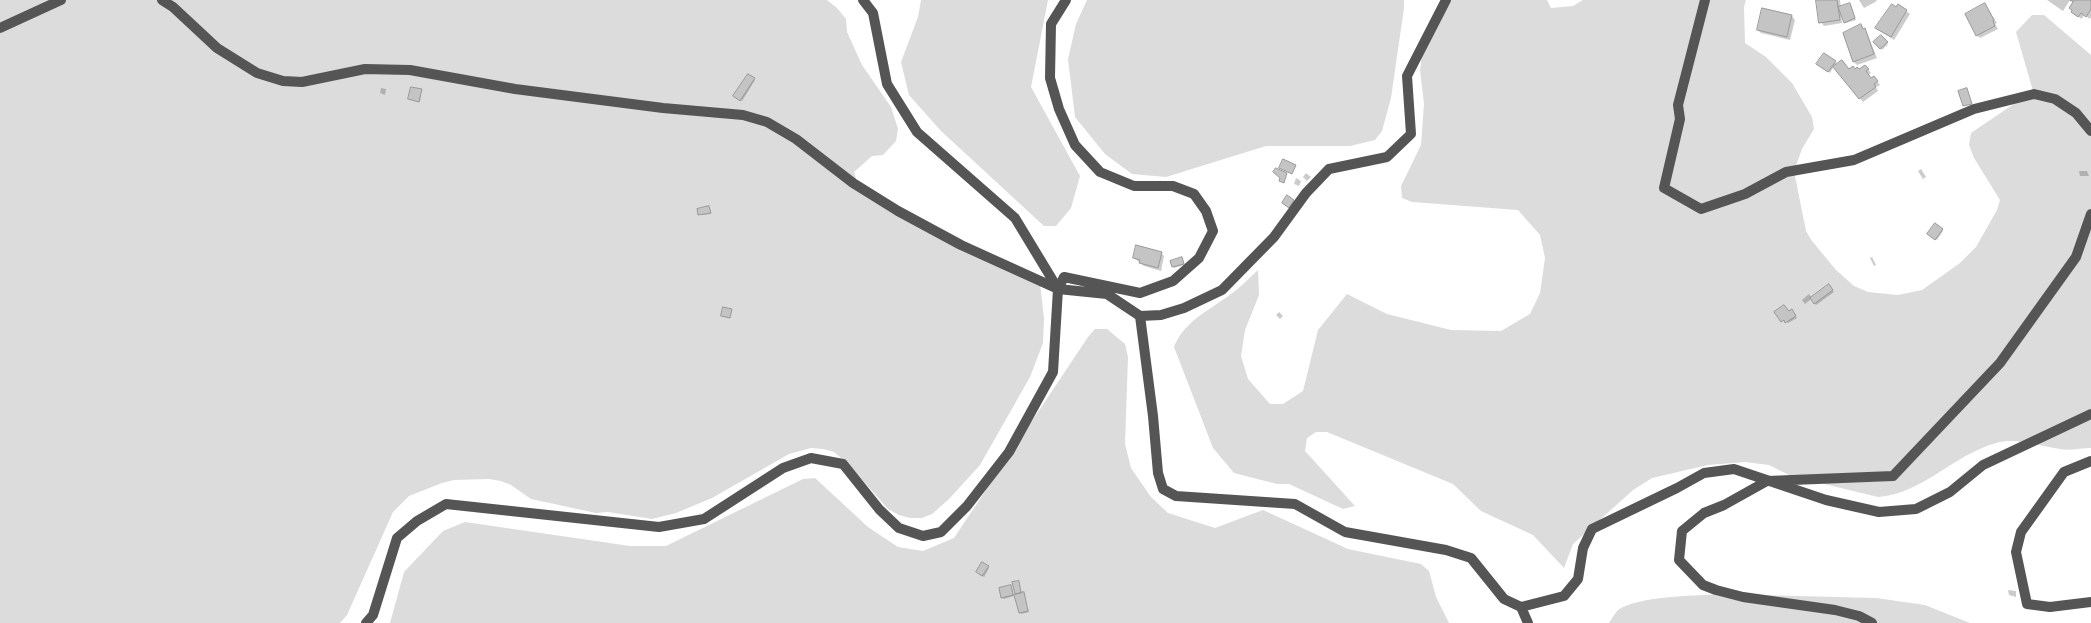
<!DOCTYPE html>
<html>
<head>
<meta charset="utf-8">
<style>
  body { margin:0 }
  canvas { display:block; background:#fff }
</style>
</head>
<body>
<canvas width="2091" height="623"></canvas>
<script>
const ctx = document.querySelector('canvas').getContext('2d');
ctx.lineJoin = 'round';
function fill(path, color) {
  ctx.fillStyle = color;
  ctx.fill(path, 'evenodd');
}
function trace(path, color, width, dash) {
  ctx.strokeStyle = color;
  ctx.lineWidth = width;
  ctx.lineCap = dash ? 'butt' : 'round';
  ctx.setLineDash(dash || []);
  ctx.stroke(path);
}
const green = new Path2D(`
  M0,0H827L837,8L846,19L847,32L862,65L891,107L898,129L896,141L883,155L872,156L854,172L858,185L1040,283L1044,318L1043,343L1030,377L980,465L949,499L932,514L922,518H910L899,515L888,509L851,467L834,452L823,449L811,448L789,454L712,498L676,513L652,519L608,512L596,513L531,499L511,485L501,481L489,479L454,480L442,483L409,496L393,512L347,615L340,623H0Z
  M921,0H1048L1031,87L1080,176L1071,208L1056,226H1044L941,131L909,95L901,62L918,17Z
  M1087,0H1404V8L1391,98L1382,131L1375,140L1350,146H1266L1166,177L1132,174L1105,154L1075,117L1068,59L1076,24Z
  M1445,0H1547L1551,8L1573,6L1583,0H1746L1744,7L1745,43L1766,57L1792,83L1812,117L1814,129L1802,149L1794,171L1806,231L1812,241L1836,270L1854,286L1868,292L1898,295L1922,290L1960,263L1976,247L1997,210L2000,200L1974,158L1969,145L1971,133L2033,91L2016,32L2032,15H2044L2091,55V448C2081,448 2070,451 2060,449C2039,446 2017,437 1996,443C1953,455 1922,494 1878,497L1791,476L1769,465L1745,462L1708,465L1652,478L1633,490L1573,544L1564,568L1533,535L1481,511L1453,484L1327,432H1316L1307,438L1305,451L1355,506L1343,509L1289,484H1277L1234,473L1213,448L1174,347C1184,321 1210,310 1231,294C1241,287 1249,278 1258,270L1259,295L1245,330L1241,356L1248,379L1270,404H1283L1303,391L1318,330L1347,294L1387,314L1451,330L1501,331L1530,314L1540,293L1545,258L1540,235L1518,210L1412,202L1402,198L1401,186L1421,145L1424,104L1420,70L1423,47Z
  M1095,329H1107L1125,344L1128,357L1125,444L1131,468L1151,497L1168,513L1215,528L1263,510L1348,549L1421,564L1429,571L1436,597L1449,623H390L404,572L443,531L465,522L630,546H666L803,479L815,478L868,527L898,547L923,551L954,538L1088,337Z
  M1719,594L1876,598L1925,605L1970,623H1609C1612,619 1614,614 1618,610C1637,596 1695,596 1719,594Z`);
const shadow = new Path2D(`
  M1818,0H1840L1841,8L1851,6L1856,20L1846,23L1841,14L1842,23L1824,26L1821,22Z
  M1859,0H1876L1877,1L1864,8Z
  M2047,0H2091V17L2090,19L2084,15L2082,19L2075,15L2074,2L2070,0L2063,11Z
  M1985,5L1997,23L1995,24L1998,29L1980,38L1977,35Z
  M1906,11L1910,14L1894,40L1880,31Z
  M1792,16L1795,20L1790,40L1761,33L1758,30Z
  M1861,26L1867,33L1877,58L1857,65L1854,62Z
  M1881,37L1888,44L1882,50L1875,42Z
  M1835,62L1849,70L1868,69L1871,73L1868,75L1871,79L1877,81L1880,85L1876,87L1878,91L1863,102L1834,66L1830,73L1819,65Z
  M754,79L755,80L742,101L736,97Z
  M381,88L386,89L385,95L380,93Z
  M421,90L420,102L410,99Z
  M1921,169L1926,177L1923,179L1918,171Z
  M2079,171H2087L2089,176H2080Z
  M1306,173L1311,177L1307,181L1303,177Z
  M1296,178L1301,181L1299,186L1294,184Z
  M709,207L711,214L699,215Z
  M1935,225L1943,231L1937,240L1929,234Z
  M1161,253L1164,256L1161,271L1144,266L1134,258Z
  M1872,257L1876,265L1874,266L1870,258Z
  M1182,259L1184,265L1174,268L1173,267Z
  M1829,286L1834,292L1816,305L1811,299L1805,304L1802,300L1809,294L1812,298Z
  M1279,312L1283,316L1280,319L1276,315Z
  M1793,312L1797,318L1788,323L1786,321H1781L1789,313Z
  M988,567L989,568L984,577L979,574Z
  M1018,582L1029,612L1021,614L1013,583Z
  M1012,588L1014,596L1004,599L1002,598Z
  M2008,590L2016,591V597L2009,595Z`);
const building = new Path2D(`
  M1816,0H1837L1840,20L1819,23Z
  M2070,0H2091V9L2086,17L2081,13L2078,17L2071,12L2072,10L2069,8L2073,2Z
  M1850,3L1855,18L1844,23L1838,7Z
  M1985,3L1994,20L1993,21L1995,26L1976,36L1965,14Z
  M1892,4L1896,7L1898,4L1907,10L1891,37L1875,28Z
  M1762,8L1792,15L1787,37L1757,30Z
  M1861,24L1863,29L1865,28L1874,54L1853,62L1843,33Z
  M1881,35L1888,42L1880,49L1873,42Z
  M1824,53L1836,61L1828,72L1816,64Z
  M1842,60L1849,69L1853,66L1855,69L1857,67L1859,69L1865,65L1869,69L1866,71L1871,78L1874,76L1878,81L1874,84L1876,87L1859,99L1833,67Z
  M748,74L755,78L740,101L733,96Z
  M411,87L422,89L419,102L408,99Z
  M1967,88L1972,104L1963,106L1958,91Z
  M1283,159L1296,165L1292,174L1279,168Z
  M1276,168L1287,173L1284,183L1279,181L1280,178L1273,172Z
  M1287,195L1294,200L1289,208L1282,203Z
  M709,206L711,213L698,215L697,209Z
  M1935,223L1943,229L1935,240L1927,234Z
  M1136,245L1162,252L1158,268L1139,263L1140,260L1133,258Z
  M1182,257L1184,264L1172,267L1170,261Z
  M1829,284L1833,290L1814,304L1810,298Z
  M1784,305L1789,311L1792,309L1796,316L1785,323L1784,320L1781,322L1774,312Z
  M723,307L732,309L730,318L721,316Z
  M982,562L989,566L982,576L976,572Z
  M1019,581L1021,593L1015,594L1012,582Z
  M1011,585L1013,595L1001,598L999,588Z
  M1024,592L1028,611L1019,613L1014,595Z`);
const minor = new Path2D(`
  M162,0L173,7L217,48L257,73L283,81L302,82L365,69L410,70L515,89L663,108L743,115L767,122L796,139L853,183L898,211L961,245L1058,289L1107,294L1140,316L1161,315L1184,308L1222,290L1274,237L1306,193L1329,169L1387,157L1411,134L1407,76L1446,0
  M1705,0L1678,105L1680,119L1664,188L1701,209L1745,194L1786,172L1854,160L1974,109L2034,94L2055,99L2076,113L2091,131
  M0,28L61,0
  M1058,289L1064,277L1140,293L1173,281L1199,258L1213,231L1206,211L1194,194L1173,186H1134L1100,172L1075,145L1059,109L1050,78L1051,24L1066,0
  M1140,316L1153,416L1158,473L1163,489L1176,496L1295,504L1345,532L1446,550L1471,558L1504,599L1521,607L1564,596L1578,579L1583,548L1592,529L1677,488L1704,473L1734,469L1826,500L1879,512L1916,509L1950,492L1983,465L2091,414
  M2091,461L2064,472L2021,532L2016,552L2027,604L2050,607L2091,602
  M1521,607L1528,623
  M1872,623L1859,616L1835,610L1743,597L1716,590L1703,585L1679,560L1682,531L1704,513L1724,505L1767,481L1893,476L2000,363L2076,257L2091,214`);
const tertiary = new Path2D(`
  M366,623L373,615L397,538L417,521L446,504L659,527L704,519L783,468L811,458L843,464L879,509L899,528L923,536L941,532L967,506L1009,452L1053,372L1058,289L1015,218L917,132L887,84L873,13L863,0`);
fill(green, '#dcdcdc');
fill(shadow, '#0003');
fill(building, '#c4c4c4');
trace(building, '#999', 1);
trace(minor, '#555', 10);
trace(tertiary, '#555', 10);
</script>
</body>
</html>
